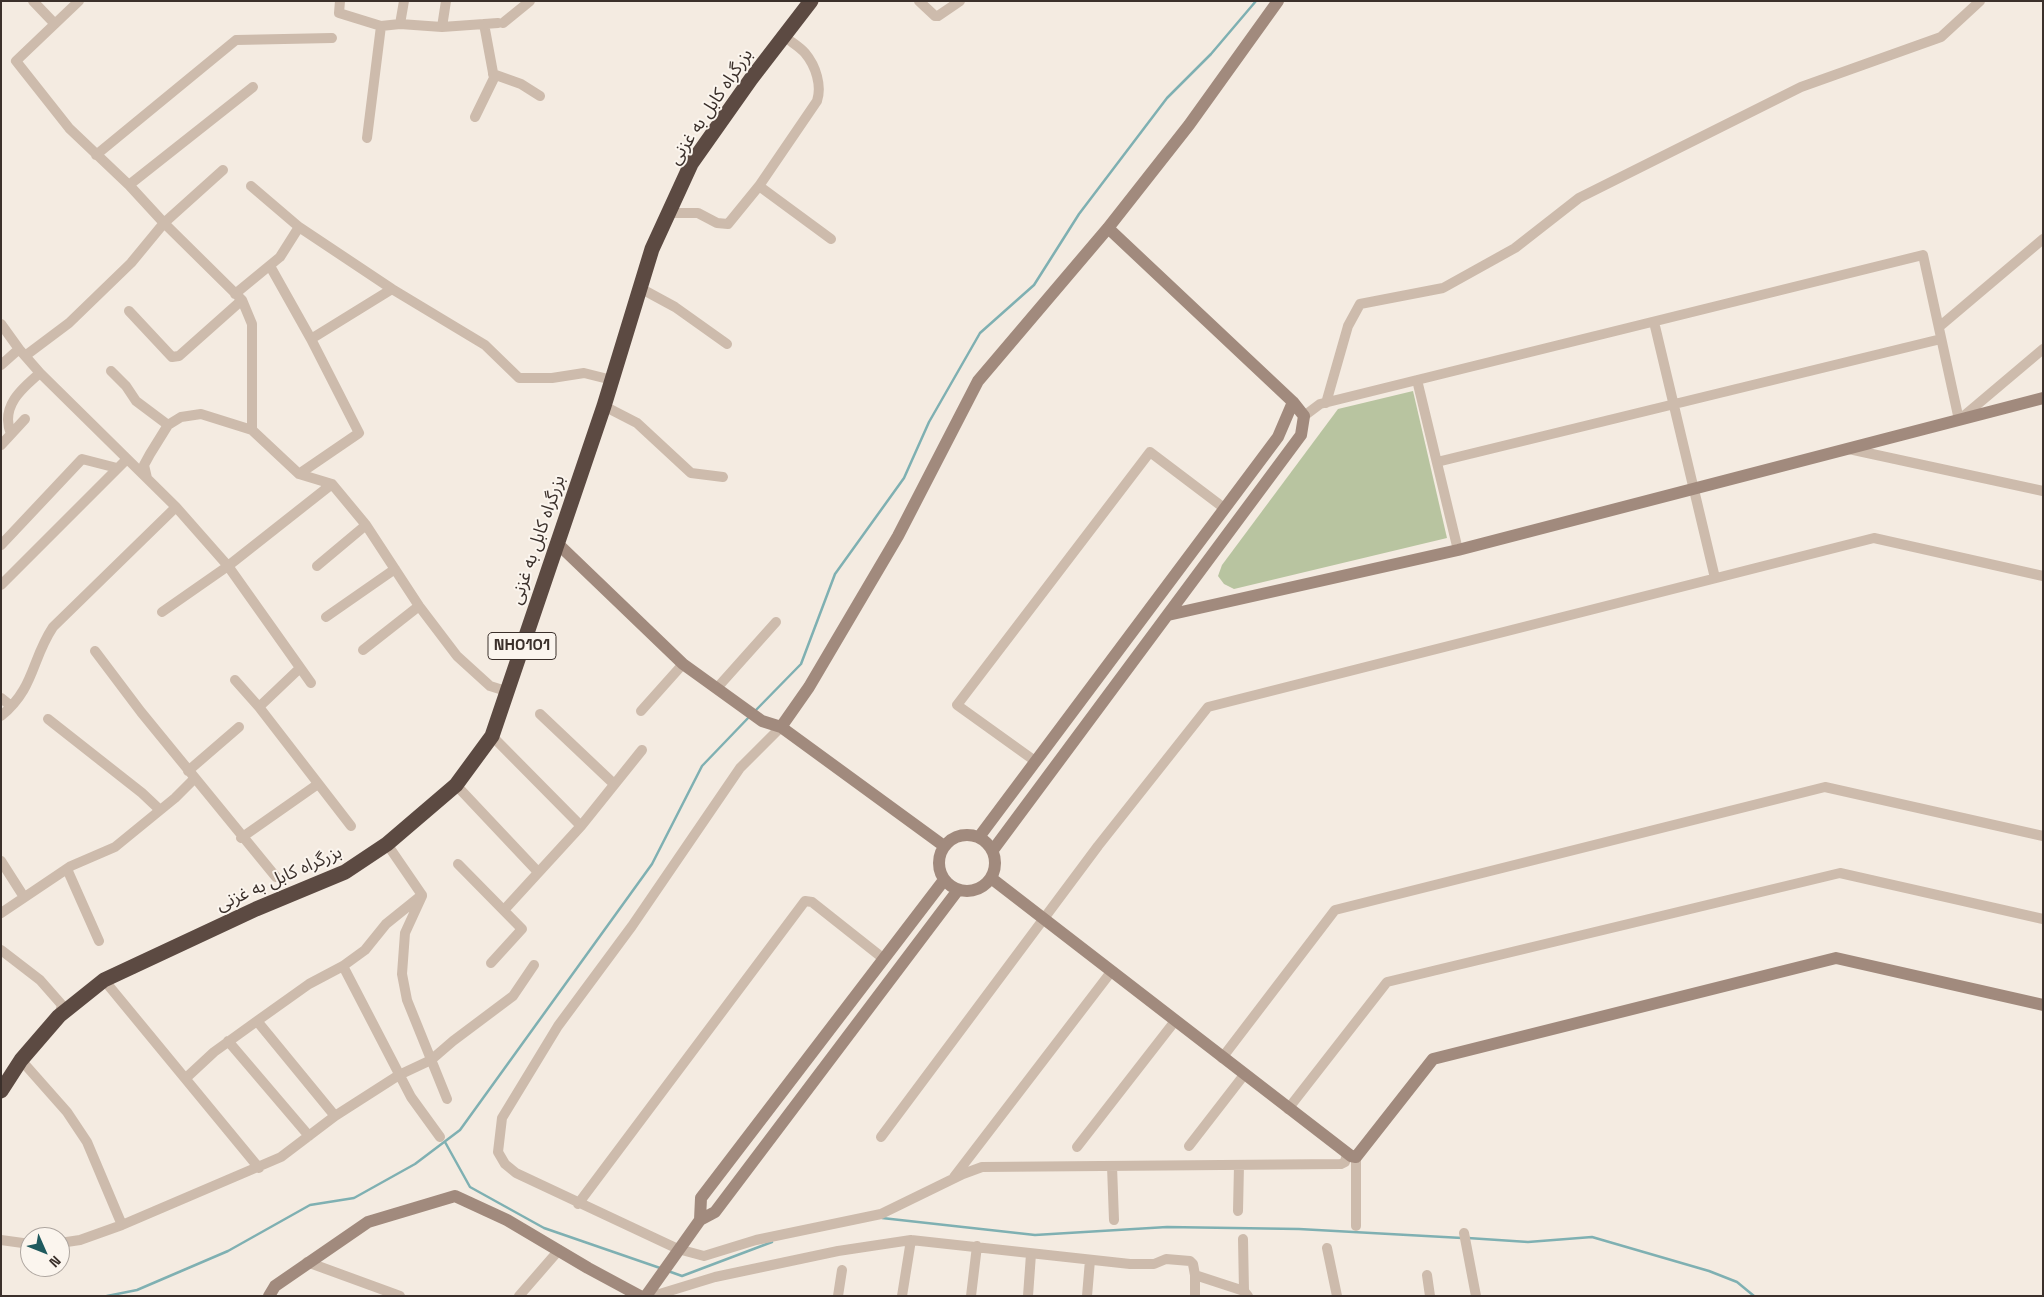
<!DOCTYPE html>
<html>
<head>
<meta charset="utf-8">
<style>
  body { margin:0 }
  #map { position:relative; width:2044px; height:1297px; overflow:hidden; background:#f4ebe1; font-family:"Space Grotesk",sans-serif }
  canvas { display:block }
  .frame { position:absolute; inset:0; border:2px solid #3b302b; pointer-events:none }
  .north { position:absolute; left:20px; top:1227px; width:50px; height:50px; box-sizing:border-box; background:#fbf5ee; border:1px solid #aea6a0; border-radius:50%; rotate:134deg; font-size:14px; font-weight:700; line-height:20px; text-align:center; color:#3b302b }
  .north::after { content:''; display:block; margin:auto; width:18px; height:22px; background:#1f5a5e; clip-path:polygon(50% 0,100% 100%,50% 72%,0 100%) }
</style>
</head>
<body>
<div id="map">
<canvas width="2044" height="1297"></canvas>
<div class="frame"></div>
<div class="north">N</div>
</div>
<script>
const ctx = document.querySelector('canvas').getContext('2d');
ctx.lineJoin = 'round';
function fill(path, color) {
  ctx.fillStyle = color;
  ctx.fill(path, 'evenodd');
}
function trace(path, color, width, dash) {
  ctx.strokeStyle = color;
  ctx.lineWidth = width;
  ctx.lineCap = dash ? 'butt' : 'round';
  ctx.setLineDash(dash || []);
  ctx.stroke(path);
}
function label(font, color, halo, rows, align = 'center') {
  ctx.font = font + ' "Space Grotesk","Noto Sans Arabic",sans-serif';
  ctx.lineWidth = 4;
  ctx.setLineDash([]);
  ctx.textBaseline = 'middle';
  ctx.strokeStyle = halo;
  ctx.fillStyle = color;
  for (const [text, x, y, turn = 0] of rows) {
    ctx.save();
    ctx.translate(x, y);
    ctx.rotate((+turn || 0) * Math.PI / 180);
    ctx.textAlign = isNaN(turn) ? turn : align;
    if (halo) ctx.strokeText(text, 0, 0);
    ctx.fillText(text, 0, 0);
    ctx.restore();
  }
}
const green = new Path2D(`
  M1413,391L1447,538L1234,589L1224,584L1218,576L1222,565L1338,409Z`);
const stream = new Path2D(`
  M756,710L801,664L835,574L904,478L929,422L980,333L1034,285L1079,214L1167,98L1211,54L1256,1
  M445,1142L470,1187L544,1228L660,1268
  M882,1218L1035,1235L1167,1227L1299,1229L1462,1238
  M1468,1238L1528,1242L1592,1237L1709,1271L1737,1282L1754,1296
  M668,1271L682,1276L772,1242
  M107,1296L137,1290L228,1251L310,1205L354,1198L415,1164L460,1130L652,864L702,766L750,716`);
const street = new Path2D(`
  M33,1L54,23
  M79,1L16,61L69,128L129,185L164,223L242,300L252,324V430
  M340,1L339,13L381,26L400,24L442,27L498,23
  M919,1L935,16H938L960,1
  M503,23L530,1
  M400,24L404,1
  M442,27L446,1
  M493,74L521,84L540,96
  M475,117L494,78L484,24
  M367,138L381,26
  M96,155L236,40L332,38
  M129,185L253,87
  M251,186L299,227L392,289L485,345L519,378H552L584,373L612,380
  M759,186L831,239
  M668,213H698L717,223L728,224L759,186L817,101C822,86 816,66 805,53C800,47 791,42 784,36
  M270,266L311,339L359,433L299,474
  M640,288L675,307L727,344
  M235,294L280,257L299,227
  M129,311L172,357L179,356L242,300
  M1654,322L1715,578
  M1,324L19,349L40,373L176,507L228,566L311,683
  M1939,327L2043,239
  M311,339L392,289
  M25,356L69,323L131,263L164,223L223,170
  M1,365L19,349
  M111,371L126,386L136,401L168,425
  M1417,380L1458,550
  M1326,403L1348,326L1360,304L1443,288L1515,248L1579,198L1801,87L1941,37L1980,1
  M604,406L637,423L691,473L723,477
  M1304,416L1320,404L1923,255L1959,420L2043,349
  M11,434C0,407 21,389 40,373
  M1,445L25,419
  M1849,449L2043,491
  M1437,462L1941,339
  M147,478L144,465L150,454L168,425L181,417L201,414L252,430L299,474L332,484L366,525L419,606L457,656L490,686L506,691
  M1,545L82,459L117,468
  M317,566L366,525
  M1,585L127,459
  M162,612L228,566L332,484
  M326,617L395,569
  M363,650L419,606
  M95,651L141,712L276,877
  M235,680L259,707L351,826
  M717,688L776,622
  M1,698L11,706
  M259,707L300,668
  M641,711L683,664
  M540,714L614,784
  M1,716C35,688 31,660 53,627L176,507
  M48,719L142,793L160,810
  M781,727L740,768L632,926L558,1026L502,1118L498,1152L505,1164L516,1173L678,1249L704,1256L756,1240L881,1214L963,1174L982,1167L1341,1164L1345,1162L1347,1154
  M492,736L581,826
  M1035,761L957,705L1150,452L1224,508
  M188,771L239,727
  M456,785L538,872
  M241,838L318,784
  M387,844L422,895
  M1,861L24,897
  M458,864L522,929L491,963
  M67,869L99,941
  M422,896L405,933L402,974L407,1000L447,1099
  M504,910L581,826L642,750
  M1,913L71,866L115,847L175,798L194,779
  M1,950L40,980L62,1005L59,1016
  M343,966L411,1097L440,1137
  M104,980L259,1168
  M257,1021L335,1116
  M228,1041L309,1136
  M1222,1058L1335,910L1825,787L2043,836
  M21,1060L67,1112L87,1142L122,1225
  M186,1078L214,1052L257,1021L309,984L343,966L365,950L386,924L422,895
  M1288,1109L1387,982L1840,873L2043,919
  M881,1137L1098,846L1208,707L1874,538L2043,576
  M1189,1146L1244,1075
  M1077,1147L1175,1021
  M1112,1166L1114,1220
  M954,1177L1111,972
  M578,1204L805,901L812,902L884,959
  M1238,1211L1239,1165
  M1356,1226V1157
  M1464,1233L1476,1296
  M1243,1239L1244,1291
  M1,1240L30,1244
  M60,1243L80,1240L122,1225L281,1157L335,1116L399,1075L431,1060L453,1041L513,996L534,965
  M1327,1248L1337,1296
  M307,1262L400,1296
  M1195,1275V1296
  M1427,1275L1430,1296
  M519,1296L559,1250
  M653,1296L715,1277L838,1251L911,1240L1130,1264H1154L1166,1259L1190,1261L1193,1264L1195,1275L1244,1291L1248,1296
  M838,1296L842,1270
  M902,1296L911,1240
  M971,1296L977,1246
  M1028,1296L1031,1254
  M1087,1296L1090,1260`);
const secondary = new Path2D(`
  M557,543L683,664L762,721L781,727L944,846
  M1168,615L1458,550L2043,398
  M781,727L809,687L898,536L978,381L1108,228L1189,125L1278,1
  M939 863a28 28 0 1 1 56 0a28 28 0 1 1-56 0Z
  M979,837L1278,437L1293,402
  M993,850L1301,435L1304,416L1293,402L1108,228
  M991,878L1351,1156L1356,1157L1433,1059L1836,958L2043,1005
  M700,1220L701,1198L944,880
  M269,1296L275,1286L368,1222L455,1196L507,1220L588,1268L640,1296
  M646,1296L700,1220L715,1212L958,890`);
const highway = new Path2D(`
  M1,1091L21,1060L59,1016L104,980L256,909L345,872L387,844L456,785L492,736L604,406L652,249L691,164L751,79L811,1`);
const shields = [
  [522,646,68]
];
const shieldNames = [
  ["NH0101",522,646]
];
const streetNames = [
  ["بزرگراه کابل به غزنی",711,107,-56],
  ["بزرگراه کابل به غزنی",538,540,-71],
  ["بزرگراه کابل به غزنی",279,879,-24]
];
fill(green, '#b8c4a0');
trace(stream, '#7fb0b2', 2.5);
trace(street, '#cdbbac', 10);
trace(secondary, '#a18a7d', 12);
trace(highway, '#5c4a42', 15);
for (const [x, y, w] of shields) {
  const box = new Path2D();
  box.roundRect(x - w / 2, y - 13.5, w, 27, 4);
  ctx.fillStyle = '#fbf5ee';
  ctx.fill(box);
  trace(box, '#3b302b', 1);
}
label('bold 16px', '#3b302b', null, shieldNames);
label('18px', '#3b302b', '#fbf5ee', streetNames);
</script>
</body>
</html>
